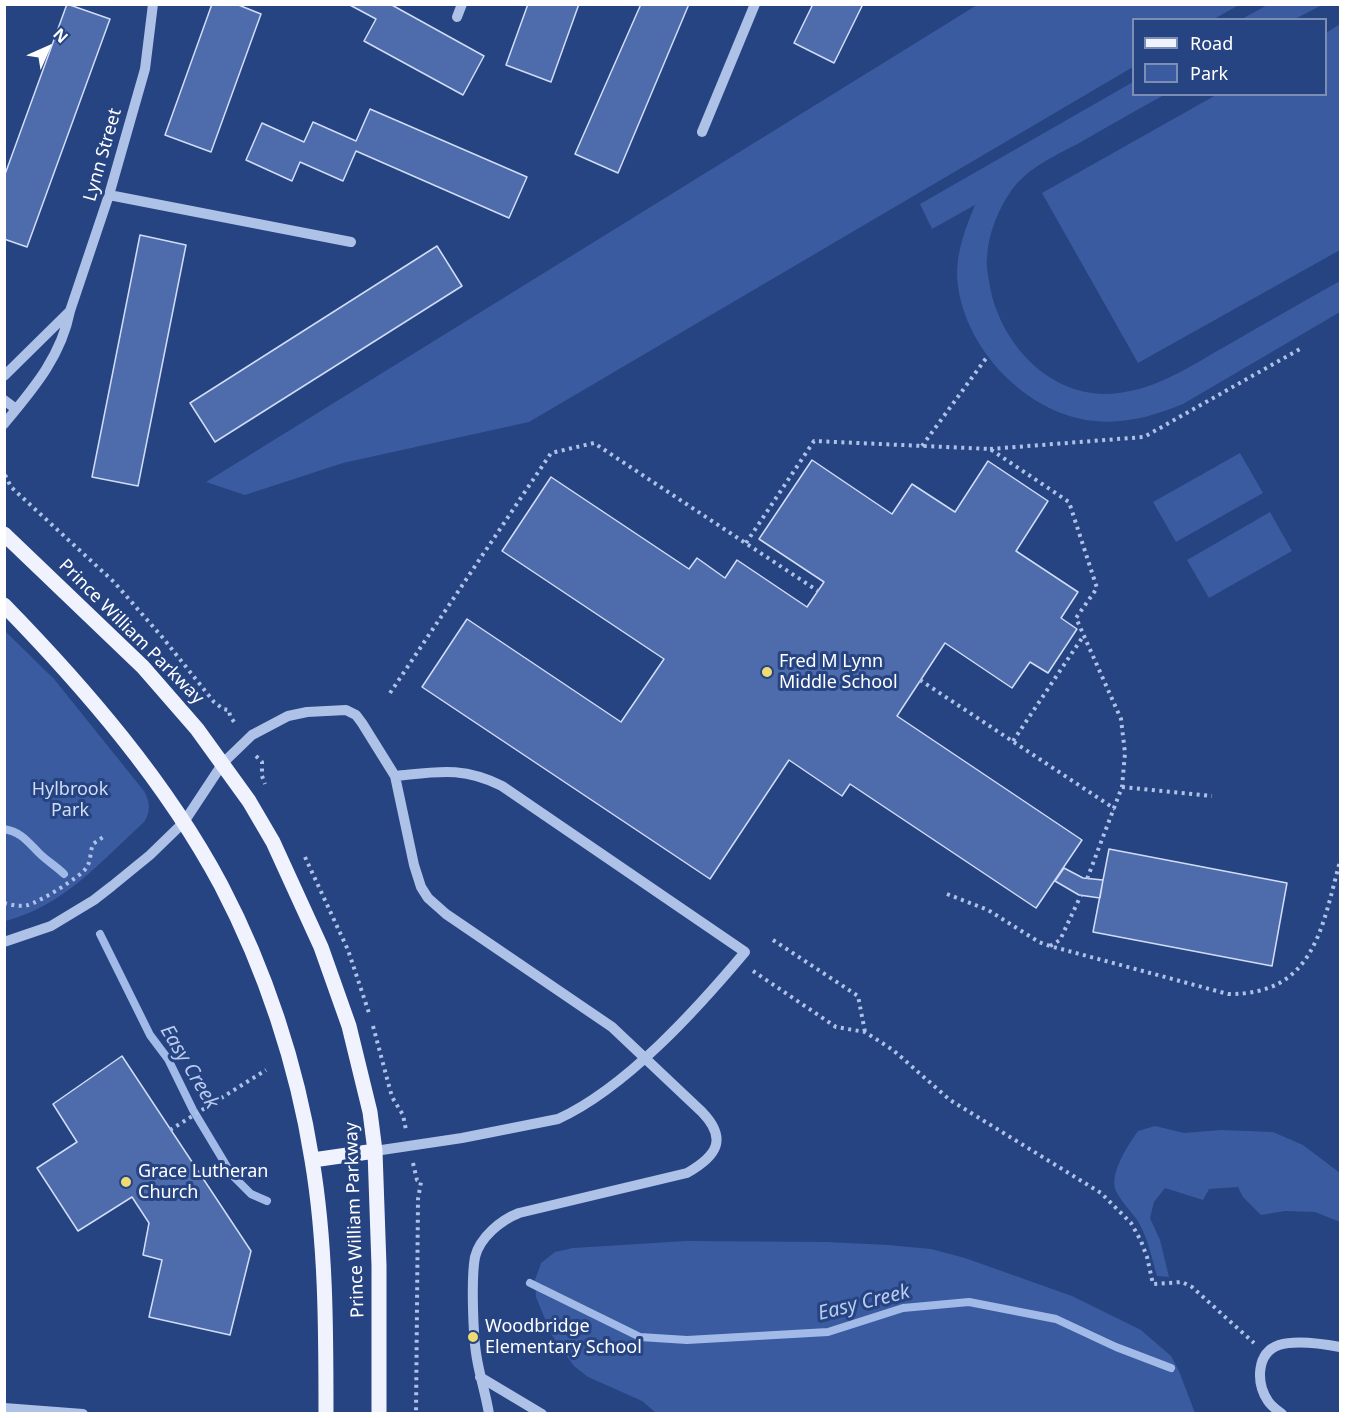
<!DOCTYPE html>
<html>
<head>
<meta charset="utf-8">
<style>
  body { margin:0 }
  #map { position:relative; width:1345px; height:1418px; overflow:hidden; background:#264382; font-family:"Noto Sans",sans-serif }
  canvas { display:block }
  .frame { position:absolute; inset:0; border:6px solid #fff; pointer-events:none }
  .legend { position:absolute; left:1132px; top:18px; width:195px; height:78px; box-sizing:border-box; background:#264382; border:2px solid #7d8eb4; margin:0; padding:8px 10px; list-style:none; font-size:18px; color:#fff }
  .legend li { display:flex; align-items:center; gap:12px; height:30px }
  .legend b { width:30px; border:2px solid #7d8eb4 }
  .north { position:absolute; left:18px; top:18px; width:60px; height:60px; -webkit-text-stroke:4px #264382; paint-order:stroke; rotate:45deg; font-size:16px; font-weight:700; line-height:24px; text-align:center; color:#fff }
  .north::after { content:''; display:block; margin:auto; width:21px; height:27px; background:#fff; clip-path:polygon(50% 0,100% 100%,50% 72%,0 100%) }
</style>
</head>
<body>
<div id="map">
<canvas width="1345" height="1418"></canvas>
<div class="frame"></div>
<ul class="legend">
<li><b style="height:8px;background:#f0f3fd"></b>Road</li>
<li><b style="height:16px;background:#3a5ba0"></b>Park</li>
</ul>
<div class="north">N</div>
</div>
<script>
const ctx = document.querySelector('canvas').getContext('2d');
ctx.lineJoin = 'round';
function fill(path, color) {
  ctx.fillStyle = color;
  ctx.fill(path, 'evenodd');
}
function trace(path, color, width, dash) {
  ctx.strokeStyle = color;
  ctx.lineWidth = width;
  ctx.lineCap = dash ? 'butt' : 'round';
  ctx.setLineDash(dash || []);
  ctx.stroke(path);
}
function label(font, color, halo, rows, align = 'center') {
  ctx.font = font + ' "Noto Sans",sans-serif';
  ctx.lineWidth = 6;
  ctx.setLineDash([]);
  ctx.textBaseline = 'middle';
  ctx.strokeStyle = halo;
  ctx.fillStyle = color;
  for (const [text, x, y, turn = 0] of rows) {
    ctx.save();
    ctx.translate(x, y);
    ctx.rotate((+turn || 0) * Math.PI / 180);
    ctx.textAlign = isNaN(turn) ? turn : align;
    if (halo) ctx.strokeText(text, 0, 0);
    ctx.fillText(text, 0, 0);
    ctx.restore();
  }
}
const green = new Path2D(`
  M1269,4H1322V5L1295,19H1242Z
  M977,5H1239L1214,19L1134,20L1133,67L529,422L343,463L245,495L206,482Z
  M1340,24V250L1138,363L1042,193L1216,95L1326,94V33Z
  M1133,82L1134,94L1164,95C1136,110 1109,126 1081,142C1057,155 1028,167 1011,191C998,210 988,234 987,258C986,265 988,274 989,281C998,343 1052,402 1119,393C1159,388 1192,365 1226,346C1264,324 1302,302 1340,281V312L1183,404C1154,416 1126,424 1094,421C1025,414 960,345 957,275C957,249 966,227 975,205L932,229L920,204Z
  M1240,453L1263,493L1176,542L1153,502Z
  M1270,512L1292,551L1209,598L1187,560Z
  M4,630L54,679L144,791C150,801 151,812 144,822C101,861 63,907 5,921Z
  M1155,1126L1184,1133L1221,1130L1273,1132L1303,1145L1340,1173V1222L1315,1212L1285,1211L1261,1215L1243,1197L1238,1187L1209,1189L1203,1200L1165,1188L1154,1202L1150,1218L1160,1240L1169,1277L1157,1276C1152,1259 1148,1239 1139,1223C1133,1213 1123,1204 1117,1193C1107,1176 1128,1145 1138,1131Z
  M686,1241L827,1242L888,1245L931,1249L965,1258L1072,1296L1141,1330L1171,1356L1179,1371L1195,1413L1012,1412L656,1413L642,1401L588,1377L574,1366L551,1334L536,1297L535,1280L541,1263L555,1252L573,1248Z`);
const stream = new Path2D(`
  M4,829C21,832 27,841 39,853C47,861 56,866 64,874
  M100,934L150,1035L168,1059L193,1110L232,1175L251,1194L267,1201
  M530,1283L640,1337L687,1340L828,1332L903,1308L969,1302L1056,1319L1116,1347L1171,1368`);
const building = new Path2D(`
  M67,4L110,19L27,247L4,239V177Z
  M212,4H236L261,14L211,152L165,135Z
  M348,4H390L484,56L463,95L364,41L376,19Z
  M528,4H579L551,82L506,65Z
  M641,4H689L618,173L575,154Z
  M813,4H863L834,63L794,43Z
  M370,109L527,177L509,218L356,151L343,181L300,162L292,181L246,160L262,123L304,142L313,122L356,141Z
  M140,235L186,245L138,486L92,477Z
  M437,246L462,286L215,442L190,403Z
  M812,460L892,514L912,484L955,512L988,461L1048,501L1016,551L1078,592L1061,618L1077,629L1048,673L1030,662L1012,688L945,643L897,716L1082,840L1036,908L850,784L842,796L789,760L710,879L422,687L467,619L621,722L664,659L502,551L551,477L689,569L697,558L725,578L737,560L807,607L824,582L759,539Z
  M1109,849L1287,883L1272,966L1093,932Z
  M1064,868L1083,878L1103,880L1100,898L1079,895L1055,881Z
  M122,1056L251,1251L230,1335L149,1317L162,1260L143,1255L149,1223L132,1197L78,1231L37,1168L77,1142L53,1104Z`);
const path = new Path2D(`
  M922,446L987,357
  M990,449L1144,437L1300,349
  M5,475L11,487L114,582L163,638L214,702L223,709L229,710L230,716L236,725
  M746,543L814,441L990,449L1069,502L1097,588L1076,618L1121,719L1125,753L1122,787L1087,879
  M920,680L1115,809
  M390,693L551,453L594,443L818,591
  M1013,741L1084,635
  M256,756L262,762V776L265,784
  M1122,787L1212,796
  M305,857L348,950L370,1016
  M947,894L988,910L1039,942L1050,946L1228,994C1314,995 1322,928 1340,861
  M4,903C12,905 20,907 28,905C39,902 81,877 87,867C91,860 90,852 93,844L106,835
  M773,940L858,996L865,1032
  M1050,946L1060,940L1081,895
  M753,971L836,1027L865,1032L893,1050L950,1100L1101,1193L1131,1223L1141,1241L1147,1257L1153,1284L1182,1282L1192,1287L1254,1343
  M373,1026L392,1097L403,1115L406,1130
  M170,1130L266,1070
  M413,1163L417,1180L421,1182L418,1199L416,1414`);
const minor = new Path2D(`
  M457,17L462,4
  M702,132L755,4
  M109,195L351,242
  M4,376L69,312
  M4,400L16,409
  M4,424C33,389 61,357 70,311L109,195L145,69L153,4
  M4,942L51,926L94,900L112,886L150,855L184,822L223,763L252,735L288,716L307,712L346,710L356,715L362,723L395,776L414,865L421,887L428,898L446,914L612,1027L702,1112C728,1139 717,1156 687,1173L519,1213C501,1220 480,1237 475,1257C471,1278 473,1338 477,1359C480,1377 486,1395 489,1414
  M375,1151L462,1138L558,1119C626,1088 697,1009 745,952L502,786C462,766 437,772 395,776
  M480,1377L542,1414
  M4,1408L83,1414
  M1282,1414C1277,1410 1271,1406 1268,1401C1256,1383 1256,1353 1279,1345C1295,1340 1324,1344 1340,1347`);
const major = new Path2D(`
  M4,534L143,667L197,729L249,801L273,842L321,947L349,1026L370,1112L375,1151L379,1266V1414
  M4,605C85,688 166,782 221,885C265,969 297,1065 312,1160C326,1243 326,1330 326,1414
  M313,1160L375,1151`);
const markers = [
  [767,672,6,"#f0db73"],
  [126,1182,6,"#f0db73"],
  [473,1337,6,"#f0db73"]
];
const streetNames = [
  ["Lynn Street",103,155,-74],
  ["Prince William Parkway",131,632,45],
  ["Prince William Parkway",355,1220,-92]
];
const poiNames = [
  ["Fred M Lynn",779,662],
  ["Middle School",779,683],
  ["Grace Lutheran",138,1172],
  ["Church",138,1193],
  ["Woodbridge",485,1327],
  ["Elementary School",485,1348]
];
const parkNames = [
  ["Hylbrook",70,790],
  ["Park",70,811]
];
const waterNames = [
  ["Easy Creek",189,1067,59],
  ["Easy Creek",864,1303,-14]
];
fill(green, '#3a5ba0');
trace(stream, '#a2bae8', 8);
fill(building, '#4e6cab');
trace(building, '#d1ddf6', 1.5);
trace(path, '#aec1e7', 4, [3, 4.5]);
trace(minor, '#aec1e7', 10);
trace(major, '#f0f3fd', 15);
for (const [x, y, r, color] of markers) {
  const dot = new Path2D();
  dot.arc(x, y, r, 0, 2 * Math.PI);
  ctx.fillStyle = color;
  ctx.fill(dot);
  trace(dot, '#264382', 2);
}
label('18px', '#fff', '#264382', streetNames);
label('18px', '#fff', '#264382', poiNames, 'left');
label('18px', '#d1ddf6', '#264382', parkNames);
label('italic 20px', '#b9cbee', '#264382', waterNames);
</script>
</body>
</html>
